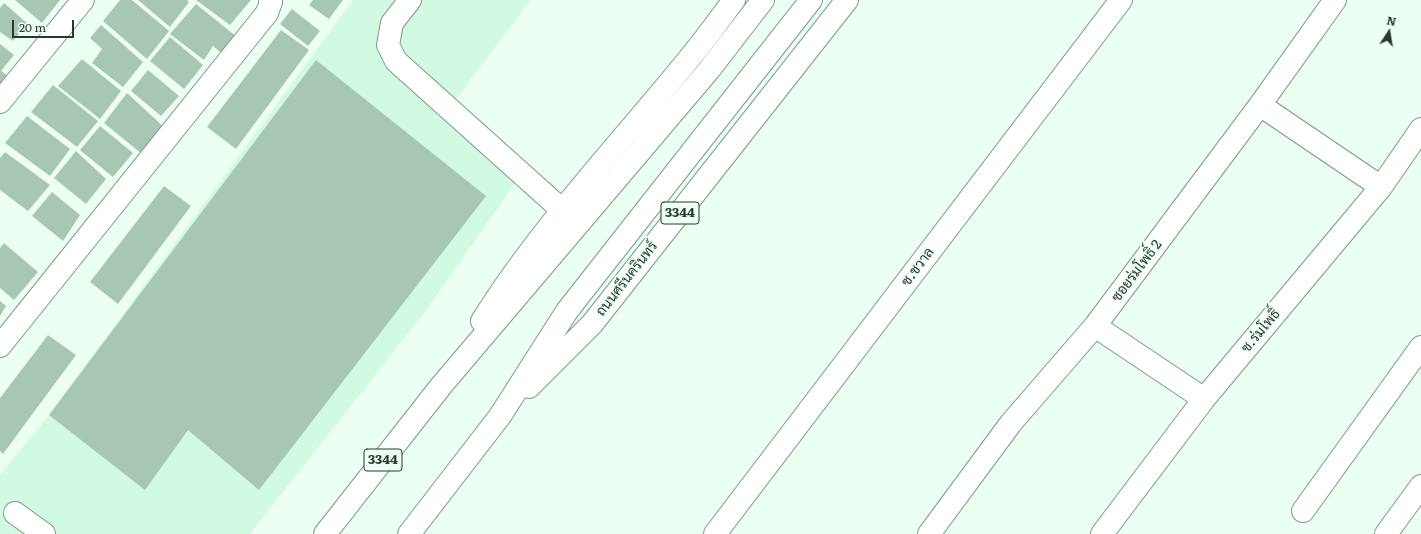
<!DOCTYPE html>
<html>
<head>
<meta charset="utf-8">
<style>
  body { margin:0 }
  #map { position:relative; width:1421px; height:534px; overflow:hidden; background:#ecfff3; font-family:Literata,serif }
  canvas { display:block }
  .north { position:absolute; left:1369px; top:12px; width:40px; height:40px; -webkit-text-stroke:3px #ecfff3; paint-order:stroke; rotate:12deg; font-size:11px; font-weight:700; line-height:16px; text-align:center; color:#2a362f }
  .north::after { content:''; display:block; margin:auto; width:14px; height:18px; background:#2a362f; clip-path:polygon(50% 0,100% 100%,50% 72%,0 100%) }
  .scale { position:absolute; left:12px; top:20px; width:62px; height:18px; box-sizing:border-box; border:2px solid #2a362f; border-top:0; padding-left:5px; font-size:12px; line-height:14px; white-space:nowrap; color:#2a362f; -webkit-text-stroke:3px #ecfff3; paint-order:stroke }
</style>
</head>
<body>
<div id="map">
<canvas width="1421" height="534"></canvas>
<div class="north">N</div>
<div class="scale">20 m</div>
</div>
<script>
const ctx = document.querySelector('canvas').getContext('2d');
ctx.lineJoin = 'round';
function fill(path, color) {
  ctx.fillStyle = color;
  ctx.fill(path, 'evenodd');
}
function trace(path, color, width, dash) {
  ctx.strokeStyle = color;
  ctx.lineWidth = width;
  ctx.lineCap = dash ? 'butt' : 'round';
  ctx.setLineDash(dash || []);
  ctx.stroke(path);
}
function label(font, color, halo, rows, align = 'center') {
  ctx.font = font + ' Literata,Sarabun,serif';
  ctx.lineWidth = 4;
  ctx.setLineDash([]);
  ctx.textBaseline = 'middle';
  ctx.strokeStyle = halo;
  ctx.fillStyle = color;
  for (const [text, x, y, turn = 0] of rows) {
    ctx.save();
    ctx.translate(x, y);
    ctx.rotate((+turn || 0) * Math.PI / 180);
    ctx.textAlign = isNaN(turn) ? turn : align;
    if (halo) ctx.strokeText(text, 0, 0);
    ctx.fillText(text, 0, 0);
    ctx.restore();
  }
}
const built = new Path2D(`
  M353,0H531L449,108L527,166L425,312L250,534H0V475L49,415Z`);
const building = new Path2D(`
  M15,0H60L42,23Z
  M120,0H132L169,31L147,59L103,21Z
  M138,0H187L189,2L170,27Z
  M196,0H251L230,25Z
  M313,0H343L329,19L309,5Z
  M4,3L28,24L13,41L0,32V8Z
  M196,4L237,37L225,56L213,46L204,60L170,34Z
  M292,9L320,31L308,46L280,24Z
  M101,25L143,62L123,87L92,63L102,49L90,38Z
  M281,30L309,50L236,149L207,127Z
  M170,37L203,65L184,89L150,61Z
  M0,44L14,55L1,71L8,76L0,85Z
  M82,59L121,91L100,119L58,86Z
  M316,60L486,196L259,490L188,430L145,490L49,415Z
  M148,70L179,96L161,116L131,91Z
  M53,85L98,121L77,147L31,112Z
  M127,93L165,128L142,154L104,123Z
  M27,116L70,149L50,176L5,143Z
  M100,126L133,153L113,177L80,150Z
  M76,151L106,179L86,204L54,178Z
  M5,152L50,185L28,211L0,190V158Z
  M164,186L191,206L118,304L90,282Z
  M52,192L80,215L63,241L32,216Z
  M4,243L38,272L14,300L0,288V248Z
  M0,301L6,306L0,316Z
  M48,335L76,355L3,454L0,451V398Z`);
const minor = new Path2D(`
  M410,0L392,23L388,45L396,61L562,210
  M0,102L83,0
  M1260,105L1381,187
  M1095,326L1204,399
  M0,346L267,13L271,2L270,0
  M1303,511L1421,347
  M15,513L44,534
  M715,534L1121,0
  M929,534L1011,423L1095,326L1260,105L1335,0
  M1102,534L1204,399L1381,187L1421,129
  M1386,534L1421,486`);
const major = new Path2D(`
  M482,321C541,227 618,146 688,60C704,41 719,20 734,0
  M529,387L592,324L847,0
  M325,534L441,386L709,70L763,0
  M409,534L500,416L567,311L811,0`);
const shields = [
  [680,213,38],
  [383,460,38]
];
const shieldNames = [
  ["3344",680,213],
  ["3344",383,460]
];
const streetNames = [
  ["ซ.ชวาล",918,267,-53],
  ["ซอยร่มโพธิ์ 2",1137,271,-53],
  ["ถนนศรีนครินทร์",627,279,-52],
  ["ซ.ร่มโพธิ์",1261,331,-50]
];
fill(built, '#d2f9e1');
fill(building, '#a8c6b4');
trace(minor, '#7d9988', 24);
trace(major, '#7d9988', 24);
trace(minor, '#fff', 22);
trace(major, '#fff', 22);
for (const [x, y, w] of shields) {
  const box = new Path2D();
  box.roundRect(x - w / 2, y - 11, w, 22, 3);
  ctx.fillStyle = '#ecfff3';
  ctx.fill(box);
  trace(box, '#2a362f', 1);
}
label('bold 13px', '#2a362f', null, shieldNames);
label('14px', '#2a362f', '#ecfff3', streetNames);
</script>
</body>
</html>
